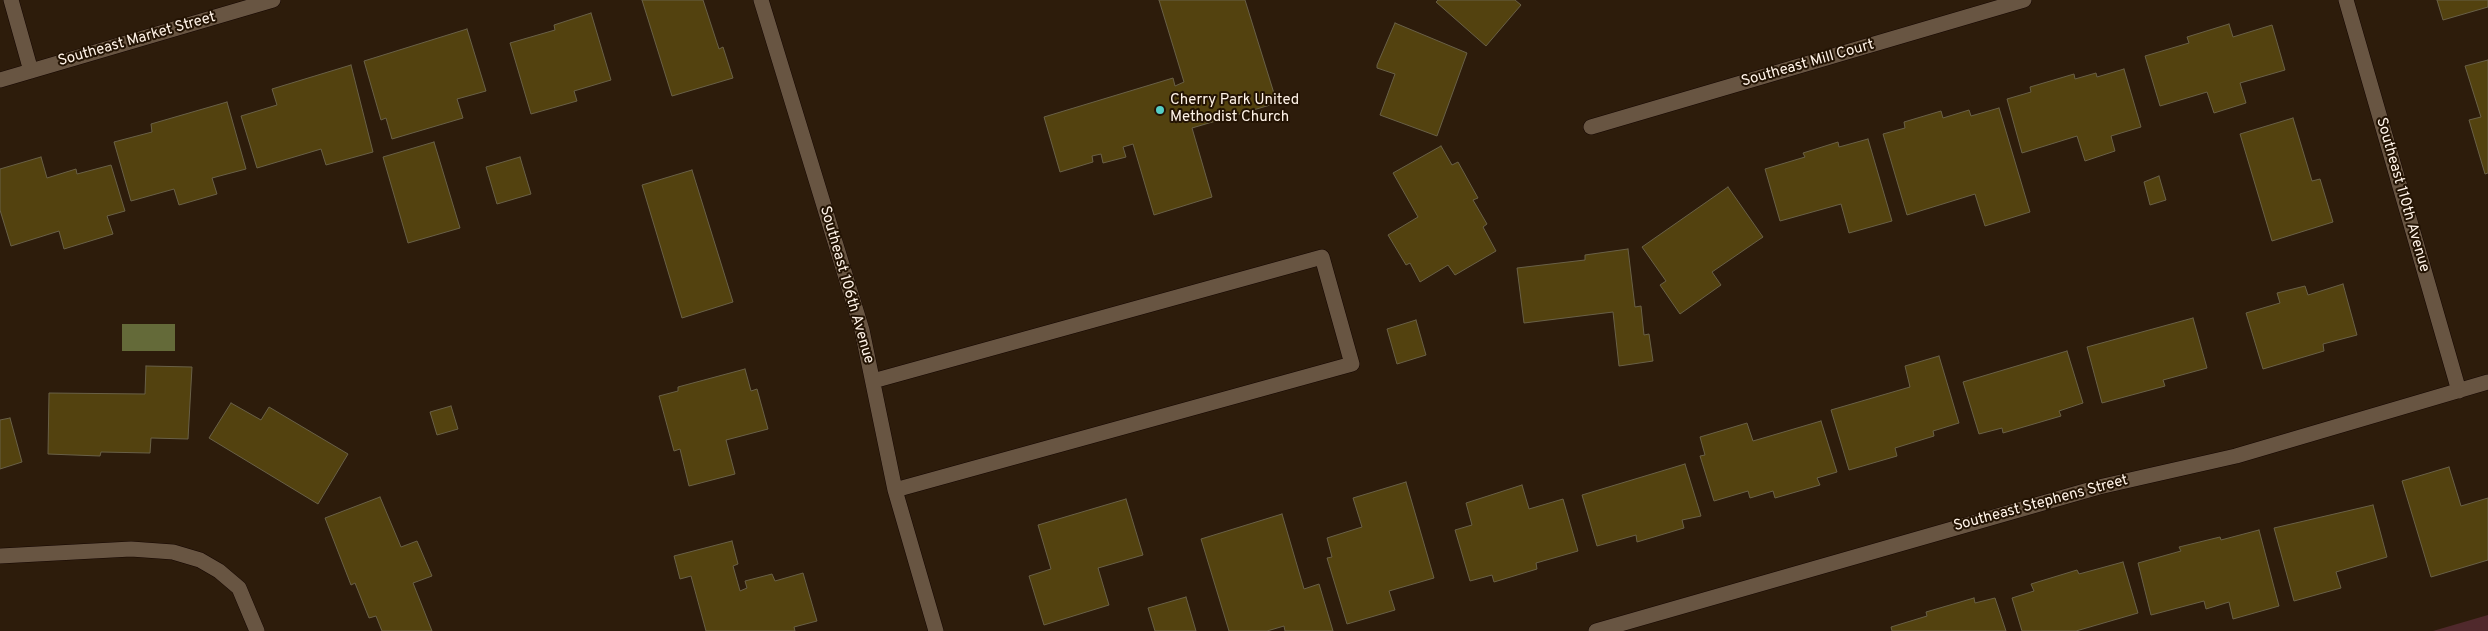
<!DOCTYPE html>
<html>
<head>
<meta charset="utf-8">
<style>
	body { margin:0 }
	canvas { display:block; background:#2d1c0b }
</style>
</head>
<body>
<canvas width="2488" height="631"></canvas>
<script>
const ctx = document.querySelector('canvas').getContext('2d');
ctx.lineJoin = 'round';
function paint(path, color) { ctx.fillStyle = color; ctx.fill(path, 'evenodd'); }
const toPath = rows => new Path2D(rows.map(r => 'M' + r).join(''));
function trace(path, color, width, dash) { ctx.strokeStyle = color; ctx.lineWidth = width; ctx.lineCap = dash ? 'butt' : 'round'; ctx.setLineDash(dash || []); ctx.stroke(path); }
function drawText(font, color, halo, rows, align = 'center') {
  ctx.font = font + ' Overpass,sans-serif'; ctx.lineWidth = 4; ctx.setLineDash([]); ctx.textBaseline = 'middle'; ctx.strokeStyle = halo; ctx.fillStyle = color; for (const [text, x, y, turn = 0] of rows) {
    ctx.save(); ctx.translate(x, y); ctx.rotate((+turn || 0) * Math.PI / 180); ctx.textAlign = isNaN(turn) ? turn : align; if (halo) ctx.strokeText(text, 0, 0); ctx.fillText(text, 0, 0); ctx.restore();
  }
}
const green = toPath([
	[2488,615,2488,631,2433,631]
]);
const water = toPath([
	[122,324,175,324,175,351,122,351]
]);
const building = toPath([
	[642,0,703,0,719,49,723,47,733,78,672,96,642,0],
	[1159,0,1245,0,1277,103,1192,128,1212,197,1154,215,1133,144,1123,147,1126,157,1103,163,1101,154,1092,156,1093,162,1060,172,1044,117,1173,78,1175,86,1184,82,1159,0],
	[1438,0,1515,0,1521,5,1486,46,1436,2,1438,0],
	[2437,0,2488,0,2488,7,2443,20,2437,0],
	[591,13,611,80,574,91,577,101,531,114,510,43,555,30,554,25,591,13],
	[1395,23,1467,53,1437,136,1380,115,1395,74,1377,68,1377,65,1395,23],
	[2229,24,2233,37,2272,25,2285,70,2240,83,2246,103,2214,113,2207,92,2160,106,2145,56,2189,43,2187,37,2229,24],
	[467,29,486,91,457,99,463,118,392,139,386,118,381,120,364,61,467,29],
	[2488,60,2488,173,2485,174,2469,120,2481,117,2465,66,2488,60],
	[351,65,373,152,326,165,321,149,257,168,241,116,277,105,272,89,351,65],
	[2124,69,2141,127,2111,136,2115,151,2085,161,2077,136,2022,153,2007,99,2031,92,2030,87,2074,74,2075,79,2096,73,2097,77,2124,69],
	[227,102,246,169,212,178,217,194,179,205,174,189,131,201,114,142,152,132,151,124,227,102],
	[1999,108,2030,212,1985,226,1975,194,1907,215,1883,134,1905,128,1904,122,1941,111,1943,118,1969,110,1971,116,1999,108],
	[2293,118,2312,181,2320,179,2333,222,2272,241,2240,134,2293,118],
	[1868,139,1892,221,1849,233,1841,204,1780,221,1765,169,1805,157,1803,153,1838,142,1839,147,1868,139],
	[434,142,460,228,408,243,383,157,434,142],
	[1441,146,1452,165,1458,162,1478,198,1473,200,1487,224,1483,227,1496,251,1455,275,1448,265,1420,282,1410,263,1406,265,1388,235,1418,217,1393,173,1441,146],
	[41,157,47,178,76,169,77,174,111,165,125,211,107,216,113,234,64,249,59,231,11,246,0,210,0,169,41,157],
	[520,157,531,194,497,204,486,167,520,157],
	[692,170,733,302,682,318,642,185,692,170],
	[2159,176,2166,200,2150,205,2144,182,2159,176],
	[1728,187,1763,237,1712,272,1721,285,1680,314,1660,285,1666,281,1642,247,1728,187],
	[1628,249,1635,307,1641,306,1644,335,1649,334,1653,361,1619,366,1613,312,1524,323,1517,268,1585,260,1585,255,1628,249],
	[2343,284,2357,335,2323,344,2324,351,2263,369,2246,313,2280,303,2277,293,2305,286,2308,295,2343,284],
	[2193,318,2207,368,2163,380,2165,386,2102,403,2087,347,2193,318],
	[1416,320,1426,355,1397,364,1387,329,1416,320],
	[2067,351,2083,403,2059,411,2061,416,2003,433,2002,428,1979,434,1963,382,2067,351],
	[1939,356,1959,423,1933,431,1934,436,1895,448,1897,456,1849,470,1831,410,1910,387,1905,366,1939,356],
	[146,366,192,367,188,439,151,438,150,453,101,452,100,456,48,454,49,393,145,394,146,366],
	[745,369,751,391,757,389,768,429,726,440,735,474,689,486,680,449,674,451,659,396,678,391,678,387,745,369],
	[231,403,261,420,269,407,348,454,318,504,209,438,231,403],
	[451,406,458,429,437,435,430,412,451,406],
	[10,418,22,462,0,469,0,420,10,418],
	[1821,421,1837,472,1817,478,1820,485,1775,498,1773,491,1750,498,1748,491,1714,501,1700,456,1705,455,1700,437,1747,423,1753,441,1821,421],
	[1685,464,1701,516,1682,520,1684,528,1637,542,1636,535,1597,546,1582,495,1685,464],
	[2449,467,2461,506,2488,498,2488,560,2431,577,2402,481,2449,467],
	[1406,482,1434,578,1389,591,1395,610,1347,624,1327,558,1332,557,1327,538,1362,527,1353,498,1406,482],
	[1522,485,1529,509,1563,499,1578,551,1536,563,1537,569,1494,582,1492,575,1470,581,1455,530,1472,525,1466,503,1522,485],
	[380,497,401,547,417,541,432,576,413,583,432,631,382,631,376,616,369,618,355,583,351,585,325,518,380,497],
	[1126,499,1143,555,1098,568,1109,605,1044,625,1029,576,1051,569,1038,525,1126,499],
	[2373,505,2387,557,2336,572,2341,588,2294,601,2274,528,2373,505],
	[1282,514,1304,589,1319,584,1333,631,1285,631,1284,626,1267,631,1229,631,1201,539,1282,514],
	[2259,530,2279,606,2233,619,2229,602,2206,609,2204,601,2151,615,2138,563,2181,551,2179,547,2220,537,2221,540,2259,530],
	[732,541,738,564,733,566,740,591,747,588,745,581,772,574,775,581,803,573,817,621,794,627,795,631,706,631,691,576,680,579,674,556,732,541],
	[2123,562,2138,613,2076,631,2022,631,2012,598,2034,591,2031,584,2077,570,2079,574,2123,562],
	[1186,597,1196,631,1155,631,1148,608,1186,597],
	[1974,598,1975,603,1995,598,2006,631,1892,631,1891,627,1927,616,1926,612,1974,598]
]);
const minor = toPath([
	[11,0,31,71],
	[761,0,862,330,895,490,936,631],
	[2346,0,2459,391],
	[0,80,273,0],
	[1591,127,2024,0],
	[873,381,1322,257,1352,364,895,490],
	[0,556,131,549,173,552,200,560,219,571,239,588,257,631],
	[1596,631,2099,487,2236,456,2488,382]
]);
const markers = [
	[1160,110,5,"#55cec6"]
];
const streetNames = [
	["Southeast Market Street",137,40,-16],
	["Southeast Mill Court",1808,64,-16],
	["Southeast 110th Avenue",2402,195,74],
	["Southeast 106th Avenue",846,285,74],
	["Southeast Stephens Street",2041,504,-15]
];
const poiNames = [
	["Cherry Park United",1170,101],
	["Methodist Church",1170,118]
];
paint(green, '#50292c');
paint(water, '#646a39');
paint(building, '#53420f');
trace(building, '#696047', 1);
trace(minor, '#150600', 16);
trace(minor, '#685542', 15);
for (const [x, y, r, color] of markers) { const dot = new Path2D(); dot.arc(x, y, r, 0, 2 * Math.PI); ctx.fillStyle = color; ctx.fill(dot); trace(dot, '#231303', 2); }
drawText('15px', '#fff3e8', '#231303', streetNames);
drawText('15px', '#fff3e8', '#231303', poiNames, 'left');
</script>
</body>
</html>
